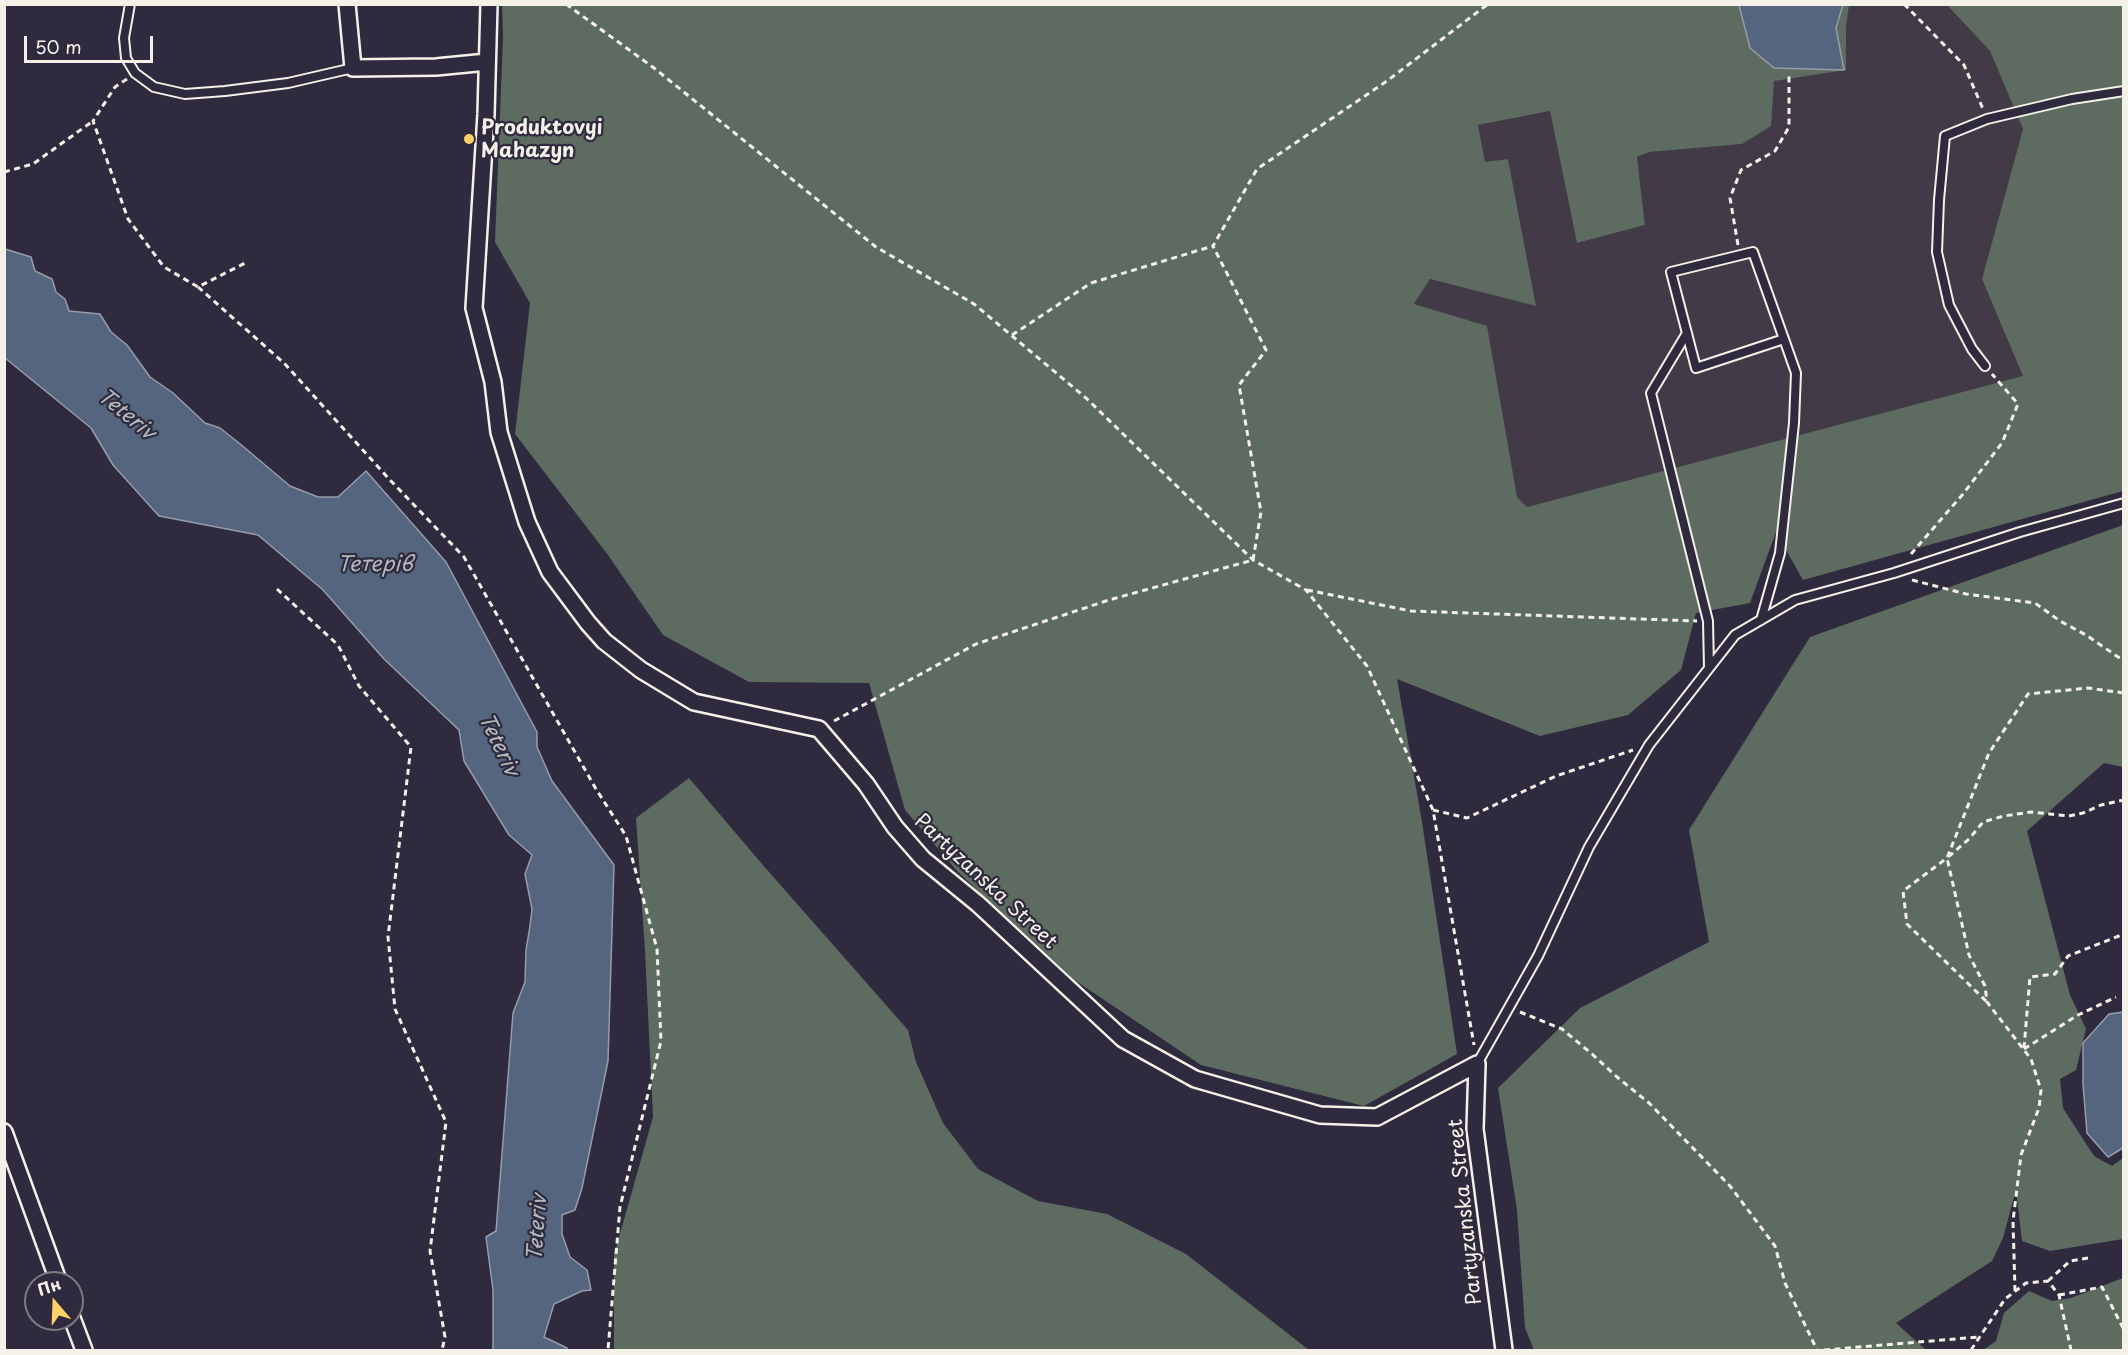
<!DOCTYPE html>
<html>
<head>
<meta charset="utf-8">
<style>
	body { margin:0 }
	#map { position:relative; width:2128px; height:1355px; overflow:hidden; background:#2f2a3d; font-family:"Playpen Sans",sans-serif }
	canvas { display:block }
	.frame { position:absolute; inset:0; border:6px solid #f4f1e8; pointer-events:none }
	.north { position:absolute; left:24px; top:1271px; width:60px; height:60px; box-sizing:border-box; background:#2f2a3d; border:2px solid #7e7a81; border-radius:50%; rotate:341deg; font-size:16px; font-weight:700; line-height:24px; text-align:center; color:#f4f1e8 }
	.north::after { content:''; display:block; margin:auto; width:21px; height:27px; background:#ffd166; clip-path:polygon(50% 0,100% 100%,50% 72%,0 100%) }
	.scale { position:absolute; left:24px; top:36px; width:129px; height:27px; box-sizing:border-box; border:3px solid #f4f1e8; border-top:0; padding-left:8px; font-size:18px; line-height:21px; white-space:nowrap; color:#f4f1e8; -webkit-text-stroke:4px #2f2a3d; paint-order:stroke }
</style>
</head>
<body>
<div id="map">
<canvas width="2128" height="1355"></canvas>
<div class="frame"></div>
<div class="north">Пн</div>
<div class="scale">50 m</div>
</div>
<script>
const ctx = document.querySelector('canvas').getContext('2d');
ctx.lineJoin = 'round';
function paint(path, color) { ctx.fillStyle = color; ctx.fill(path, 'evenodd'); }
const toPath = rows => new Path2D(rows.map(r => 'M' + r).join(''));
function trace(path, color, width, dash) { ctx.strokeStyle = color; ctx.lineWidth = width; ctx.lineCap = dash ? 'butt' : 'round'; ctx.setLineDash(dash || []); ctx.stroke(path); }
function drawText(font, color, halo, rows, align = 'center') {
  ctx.font = font + ' "Playpen Sans",sans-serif'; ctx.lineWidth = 4.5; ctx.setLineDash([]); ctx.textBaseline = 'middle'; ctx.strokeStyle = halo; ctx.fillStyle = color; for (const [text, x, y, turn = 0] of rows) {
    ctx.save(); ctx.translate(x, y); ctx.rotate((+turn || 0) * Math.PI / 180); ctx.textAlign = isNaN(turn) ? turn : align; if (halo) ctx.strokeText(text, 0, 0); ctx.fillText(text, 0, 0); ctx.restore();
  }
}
const built = toPath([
	[1849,5,1947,5,1990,51,2023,129,1982,279,2024,376,1527,507,1517,497,1414,304,1430,279,1536,305,1508,159,1484,163,1478,125,1550,111,1577,243,1645,225,1637,158,1650,152,1742,144,1774,81,1846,28]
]);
const green = toPath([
	[1739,4,1750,48,1843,70,1836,28,1843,5,1849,5,1846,28,1846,70,1774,81,1771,126,1742,144,1650,152,1637,157,1645,225,1577,243,1550,111,1478,125,1485,162,1508,159,1536,306,1430,279,1414,304,1487,326,1517,497,1527,507,2023,376,1982,279,2023,129,1990,51,1947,5,2123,5,2123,491,1803,580,1776,532,1750,603,1696,613,1681,670,1628,715,1540,736,1397,679,1422,822,1457,1054,1364,1106,1201,1065,1076,981,958,872,905,810,869,683,749,682,663,635,608,555,515,434,530,303,495,242,503,37,502,5],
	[2123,525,2123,767,2104,763,2027,831,2070,995,2086,1029,2076,1070,2060,1079,2063,1108,2094,1156,2112,1166,2123,1158,2123,1239,2050,1251,2022,1241,2016,1190,2003,1238,1992,1261,1896,1323,1926,1350,1534,1350,1525,1328,1517,1210,1498,1088,1580,1008,1709,942,1689,830,1810,637],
	[689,778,762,864,908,1030,916,1062,943,1123,978,1169,1038,1201,1107,1214,1186,1254,1309,1350,614,1350,614,1255,653,1117,645,951,636,818],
	[2123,1278,2123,1350,1983,1350,1996,1341,2004,1313,2029,1291,2052,1301,2071,1298]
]);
const water = toPath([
	[1739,5,1843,5,1836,28,1844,70,1774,68,1750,48,1739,5],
	[5,249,31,257,35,271,52,279,56,292,65,299,69,311,100,314,111,332,127,345,150,377,173,393,205,423,220,428,239,443,290,486,318,497,338,497,366,471,446,562,537,732,537,747,552,781,614,865,608,1061,582,1188,575,1210,562,1215,562,1234,570,1257,587,1270,591,1290,582,1291,554,1304,544,1337,567,1348,567,1350,493,1350,493,1290,486,1237,496,1231,513,1013,525,982,526,950,530,926,532,909,525,874,532,855,509,835,464,761,459,730,384,659,323,590,258,535,159,516,113,465,91,428,5,358,5,249],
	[2123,1012,2123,1148,2108,1157,2087,1133,2083,1084,2083,1043,2109,1014,2123,1012]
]);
const path = toPath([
	[566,4,654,68,876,247,974,304,1086,398,1253,560,1306,590,1367,666,1433,810,1474,1045],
	[1904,4,1964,65,1983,109],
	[127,79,115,87,93,121,128,219,164,267,198,287,247,262],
	[4,172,33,164,93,121],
	[1738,245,1730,198,1741,170,1775,151,1789,127,1789,73],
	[198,287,284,363,390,480,464,557,596,789,626,836,657,949,661,1041,620,1207,608,1350],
	[1012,335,1091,283,1213,246],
	[1911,554,1963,494,2002,443,2018,404,1992,374],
	[1253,560,1261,512,1239,385,1266,350,1213,246,1257,169,1387,81,1488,4],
	[1912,580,1966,594,2035,603,2060,621,2086,635,2124,661],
	[277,589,338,645,359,686,411,747,388,937,395,1009,446,1122,430,1251,445,1337,442,1350],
	[1307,590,1411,611,1697,621],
	[834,721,976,644,1109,600,1253,560],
	[1433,810,1467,818,1556,776,1633,750],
	[1986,1001,1907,924,1903,891,1947,858,1989,753,2028,694,2088,688,2124,693],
	[1520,1012,1562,1029,1592,1054,1617,1077,1649,1103,1730,1186,1775,1246,1785,1283,1817,1350],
	[2024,1048,2030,977,2055,974,2068,956,2124,934],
	[2024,1049,2078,1015,2116,997],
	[2048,1281,2070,1261,2088,1258],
	[2015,1291,2013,1221,2021,1155,2039,1108,2041,1090,2031,1059,1987,1002,1985,986,1969,955,1947,858,1969,839,1983,822,2004,816,2031,812,2069,816,2083,813,2101,805,2124,800],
	[2059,1295,2102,1287,2124,1330],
	[1824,1350,1979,1337],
	[1971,1350,2005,1299,2026,1283,2048,1281,2059,1295,2071,1350]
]);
const service = toPath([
	[130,4,124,38,126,58,135,73,154,87,185,94,225,91,288,83,353,68],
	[1687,333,1651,393,1708,621,1709,668],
	[1985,366,1972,349,1949,305,1937,252,1939,200,1945,136,1987,119,2072,99,2124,91],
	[1761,620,1780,553,1794,423,1796,373,1784,339,1753,252,1671,272,1696,368,1784,339],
	[1477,1064,1538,956,1589,847,1649,745,1735,635,1795,600,1894,573,2020,532,2124,503]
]);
const minor = toPath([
	[347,4,353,68,436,67,487,62],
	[489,4,486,114,474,308,493,382,499,432,527,522,550,572,588,623,604,641,641,670,694,702,819,729,866,784,895,827,923,859,978,904,1123,1039,1195,1079,1320,1115,1377,1117,1477,1064,1475,1129,1504,1350],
	[4,1132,59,1283],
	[72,1318,84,1350]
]);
const markers = [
	[469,139,6,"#ffd166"]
];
const poiNames = [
	["Produktovyi",481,128],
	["Mahazyn",481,151]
];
const streetNames = [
	["Partyzanska Street",985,882,43],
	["Partyzanska Street",1466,1212,-96]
];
const waterNames = [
	["Teteriv",126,415,39],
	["Тетерів",375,565],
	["Teteriv",498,745,64],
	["Teteriv",538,1228,-86]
];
paint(built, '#433a48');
paint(green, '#5e6b61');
paint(water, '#55657f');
trace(water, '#959da9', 1.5);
trace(service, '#f4f1e8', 12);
trace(minor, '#f4f1e8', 20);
trace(path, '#f4f1e8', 3, [6, 4.5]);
trace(service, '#2f2a3d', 8);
trace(minor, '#2f2a3d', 15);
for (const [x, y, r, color] of markers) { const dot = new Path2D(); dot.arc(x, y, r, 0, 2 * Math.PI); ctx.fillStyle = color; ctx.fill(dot); trace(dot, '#2f2a3d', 2); }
drawText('bold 20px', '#f4f1e8', '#2f2a3d', poiNames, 'left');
drawText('20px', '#f4f1e8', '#2f2a3d', streetNames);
drawText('italic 21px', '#b4b9be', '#2f2a3d', waterNames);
</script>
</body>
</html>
